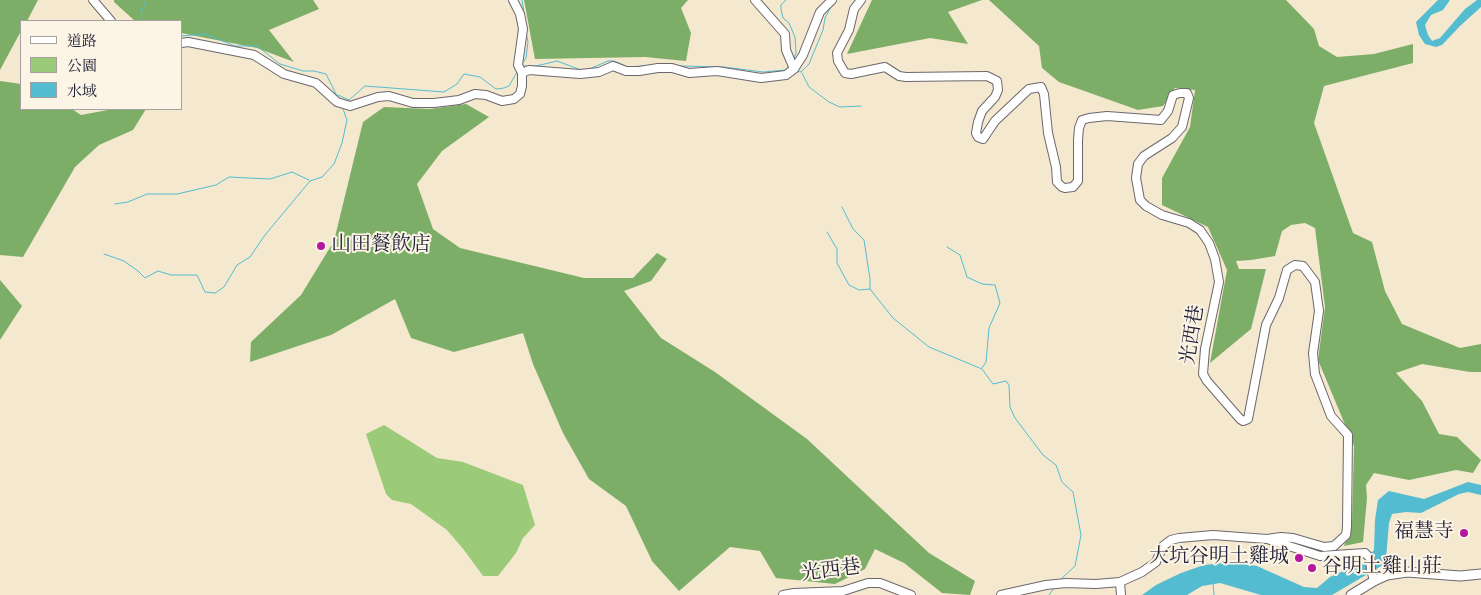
<!DOCTYPE html>
<html>
<head>
<meta charset="utf-8">
<style>
	body { margin:0 }
	#map { position:relative; width:1481px; height:595px; overflow:hidden; background:#f4e8ce; font-family:"IM FELL English","Noto Serif TC",serif }
	canvas { display:block }
	.legend { position:absolute; left:20px; top:20px; width:162px; height:90px; box-sizing:border-box; background:#fcf5e5; border:1px solid #a5a1a1; margin:0; padding:6px 9px; list-style:none; font-size:15px; color:#22223b }
	.legend li { display:flex; align-items:center; gap:10px; height:25px }
	.legend b { width:25px; border:1px solid #a5a1a1 }
</style>
</head>
<body>
<div id="map">
<canvas width="1481" height="595"></canvas>
<ul class="legend">
<li><b style="height:6px;background:#fff"></b>道路</li>
<li><b style="height:14px;background:#9bca78"></b>公園</li>
<li><b style="height:14px;background:#53bcd1"></b>水域</li>
</ul>
</div>
<script>
const ctx = document.querySelector('canvas').getContext('2d');
ctx.lineJoin = 'round';
function paint(path, color) { ctx.fillStyle = color; ctx.fill(path, 'evenodd'); }
const toPath = rows => new Path2D(rows.map(r => 'M' + r).join(''));
function trace(path, color, width, dash) { ctx.strokeStyle = color; ctx.lineWidth = width; ctx.lineCap = dash ? 'butt' : 'round'; ctx.setLineDash(dash || []); ctx.stroke(path); }
function drawText(font, color, halo, rows, align = 'center') {
  ctx.font = font + ' "IM FELL English","Noto Serif TC",serif'; ctx.lineWidth = 4; ctx.setLineDash([]); ctx.textBaseline = 'middle'; ctx.strokeStyle = halo; ctx.fillStyle = color; for (const [text, x, y, turn = 0] of rows) {
    ctx.save(); ctx.translate(x, y); ctx.rotate((+turn || 0) * Math.PI / 180); ctx.textAlign = isNaN(turn) ? turn : align; if (halo) ctx.strokeText(text, 0, 0); ctx.fillText(text, 0, 0); ctx.restore();
  }
}
const green = toPath([
	[384,425,437,458,463,462,523,485,535,525,523,538,516,553,498,576,483,576,464,550,447,530,411,504,392,500,386,494,366,434]
]);
const forest = toPath([
	[0,0,38,0,27,21,21,21,21,31,0,70],
	[114,0,313,0,319,9,269,30,294,62,257,48,181,33,181,21,135,21,114,2],
	[524,0,688,0,681,8,691,33,686,61,645,57,535,59],
	[872,0,982,0,948,12,968,44,930,38,847,54],
	[989,0,1286,0,1314,29,1319,46,1337,57,1374,54,1413,44,1413,63,1324,86,1314,123,1353,233,1372,242,1385,291,1402,324,1460,348,1481,344,1481,372,1470,372,1422,364,1396,373,1422,401,1439,434,1457,437,1481,460,1473,473,1456,470,1409,480,1374,473,1366,485,1367,498,1363,542,1344,546,1352,523,1354,446,1318,360,1325,307,1315,228,1305,223,1291,225,1282,231,1275,256,1251,260,1236,261,1239,269,1266,269,1251,329,1210,363,1227,270,1208,227,1162,205,1162,178,1190,127,1195,90,1175,88,1163,106,1138,110,1059,82,1042,68,1039,46],
	[0,81,21,84,21,109,72,109,81,115,113,109,146,109,133,130,99,145,75,167,23,257,0,255],
	[466,104,489,117,442,151,417,184,433,229,460,248,584,278,633,278,657,253,667,259,651,281,624,291,661,338,715,372,807,439,929,553,975,581,970,595,942,593,904,563,875,549,865,569,835,584,776,578,760,551,730,547,679,591,652,561,626,506,589,479,563,433,533,364,523,333,454,352,411,338,395,299,331,335,250,362,251,342,301,295,334,241,363,122,384,107,430,109],
	[0,280,22,306,0,340]
]);
const water = toPath([
	[1438,0,1450,0,1443,10,1431,15,1425,25,1428,35,1432,41,1440,38,1465,9,1477,0,1481,0,1481,7,1460,26,1442,45,1436,47,1425,44,1419,35,1416,22],
	[1468,482,1481,485,1481,495,1468,492,1459,494,1421,513,1406,512,1392,514,1389,523,1386,558,1383,565,1332,595,1261,595,1220,583,1202,586,1187,595,1142,595,1156,585,1181,573,1204,565,1231,562,1257,566,1304,587,1317,588,1330,577,1365,561,1374,550,1375,520,1378,500,1389,491,1424,499]
]);
const stream = toPath([
	[522,0,524,13],
	[786,0,781,5,781,9,783,18,789,23,795,37,796,53,793,60],
	[142,21,141,13,146,0],
	[181,36,205,34,235,46,257,46,280,64,303,71,314,71,326,74,338,98],
	[522,64,526,58,528,42,526,32],
	[522,66,536,66,557,61,581,70],
	[679,66,724,67,763,72,785,70,790,65],
	[587,70,608,61,614,61,628,67,655,65],
	[795,71,801,72,809,64,823,30,825,18,832,5],
	[802,73,809,87,829,102,840,107,861,106],
	[338,95,349,100,365,86,444,92,457,84,464,74,480,77,496,89,504,88,509,86,517,72],
	[115,204,128,202,147,194,177,194,216,185,229,177,270,179,292,172,309,180],
	[842,207,853,229,864,240,870,279,870,289,893,318,929,347,982,369,993,384,1006,381,1009,385,1010,407,1015,418,1043,455,1056,465,1062,482,1073,492,1081,535,1075,566,1060,580],
	[827,232,837,249,837,263,849,285,859,290,870,289],
	[947,247,960,255,967,277,982,284,995,285,1000,303,989,328,986,362,982,368],
	[104,254,124,261,138,271,145,278,158,271,171,275,197,275,205,292,215,293,224,287,237,265,250,257,265,235,310,181,322,177,334,164,342,143,347,120,342,106],
	[1213,583,1214,595],
	[1049,595,1054,588]
]);
const minor = toPath([
	[93,0,111,21],
	[513,0,520,14,523,29,518,65,522,73],
	[755,0,785,34,786,50,794,69],
	[861,0,854,9,849,30,837,53,838,61,845,73,851,74,885,67,899,76,906,77,987,76,997,81,998,90,995,97,982,111,978,122,976,133,978,137,983,139,995,121,1029,89,1041,87,1044,94,1048,133,1056,167,1057,182,1062,187,1065,188,1073,187,1078,181,1078,140,1079,128,1082,120,1089,118,1107,116,1161,120,1168,111,1173,95,1180,93,1187,93,1189,98,1182,127,1172,138,1144,156,1138,164,1136,178,1140,200,1146,206,1162,215,1189,223,1200,230,1209,243,1215,259,1219,282,1205,349,1203,374,1207,381,1240,419,1243,421,1248,419,1266,325,1279,298,1287,270,1295,265,1303,266,1315,282,1319,311,1313,353,1315,374,1331,416,1348,435,1347,527,1346,535,1334,546,1324,547,1293,538,1281,537,1267,539],
	[181,43,188,42,254,55,284,74,316,83,337,102,350,106,378,97,389,96,413,103,434,103,459,100,475,94,486,95,502,101,514,99,520,94,522,86,522,73,529,70,580,74,599,72,613,66,626,71,639,71,658,68,672,68,689,73,717,71,761,78,786,75,794,69,803,55,820,12,832,0],
	[1120,582,1121,595],
	[783,595,794,593,843,591,868,583,880,583,911,595],
	[1001,595,1046,585,1066,583,1096,584,1120,582,1142,572,1156,562,1163,546,1171,540,1179,538,1213,535,1267,539,1320,556,1365,553,1370,558,1371,569,1374,581]
]);
const major = toPath([
	[1351,595,1374,581,1387,575,1407,572,1460,576,1481,574]
]);
const markers = [
	[321,246,5,"#b5179e"],
	[1464,533,5,"#b5179e"],
	[1299,558,5,"#b5179e"],
	[1312,568,5,"#b5179e"]
];
const poiNames = [
	["山田餐飲店",331,246],
	["福慧寺",1454,533,"right"],
	["大坑谷明土雞城",1289,558,"right"],
	["谷明土雞山莊",1322,568]
];
const streetNames = [
	["光西巷",1194,335,-81],
	["光西巷",831,572,-7]
];
paint(green, '#9bca78');
paint(forest, '#7cae68');
paint(water, '#53bcd1');
trace(stream, '#53bcd1', 1);
trace(minor, '#6c676e', 10);
trace(major, '#6c676e', 11);
trace(minor, '#fff', 8);
trace(major, '#fff', 9);
for (const [x, y, r, color] of markers) { const dot = new Path2D(); dot.arc(x, y, r, 0, 2 * Math.PI); ctx.fillStyle = color; ctx.fill(dot); trace(dot, '#fcf5e5', 2); }
drawText('20px', '#22223b', '#fcf5e5', poiNames, 'left');
drawText('20px', '#22223b', '#fcf5e5', streetNames);
</script>
</body>
</html>
